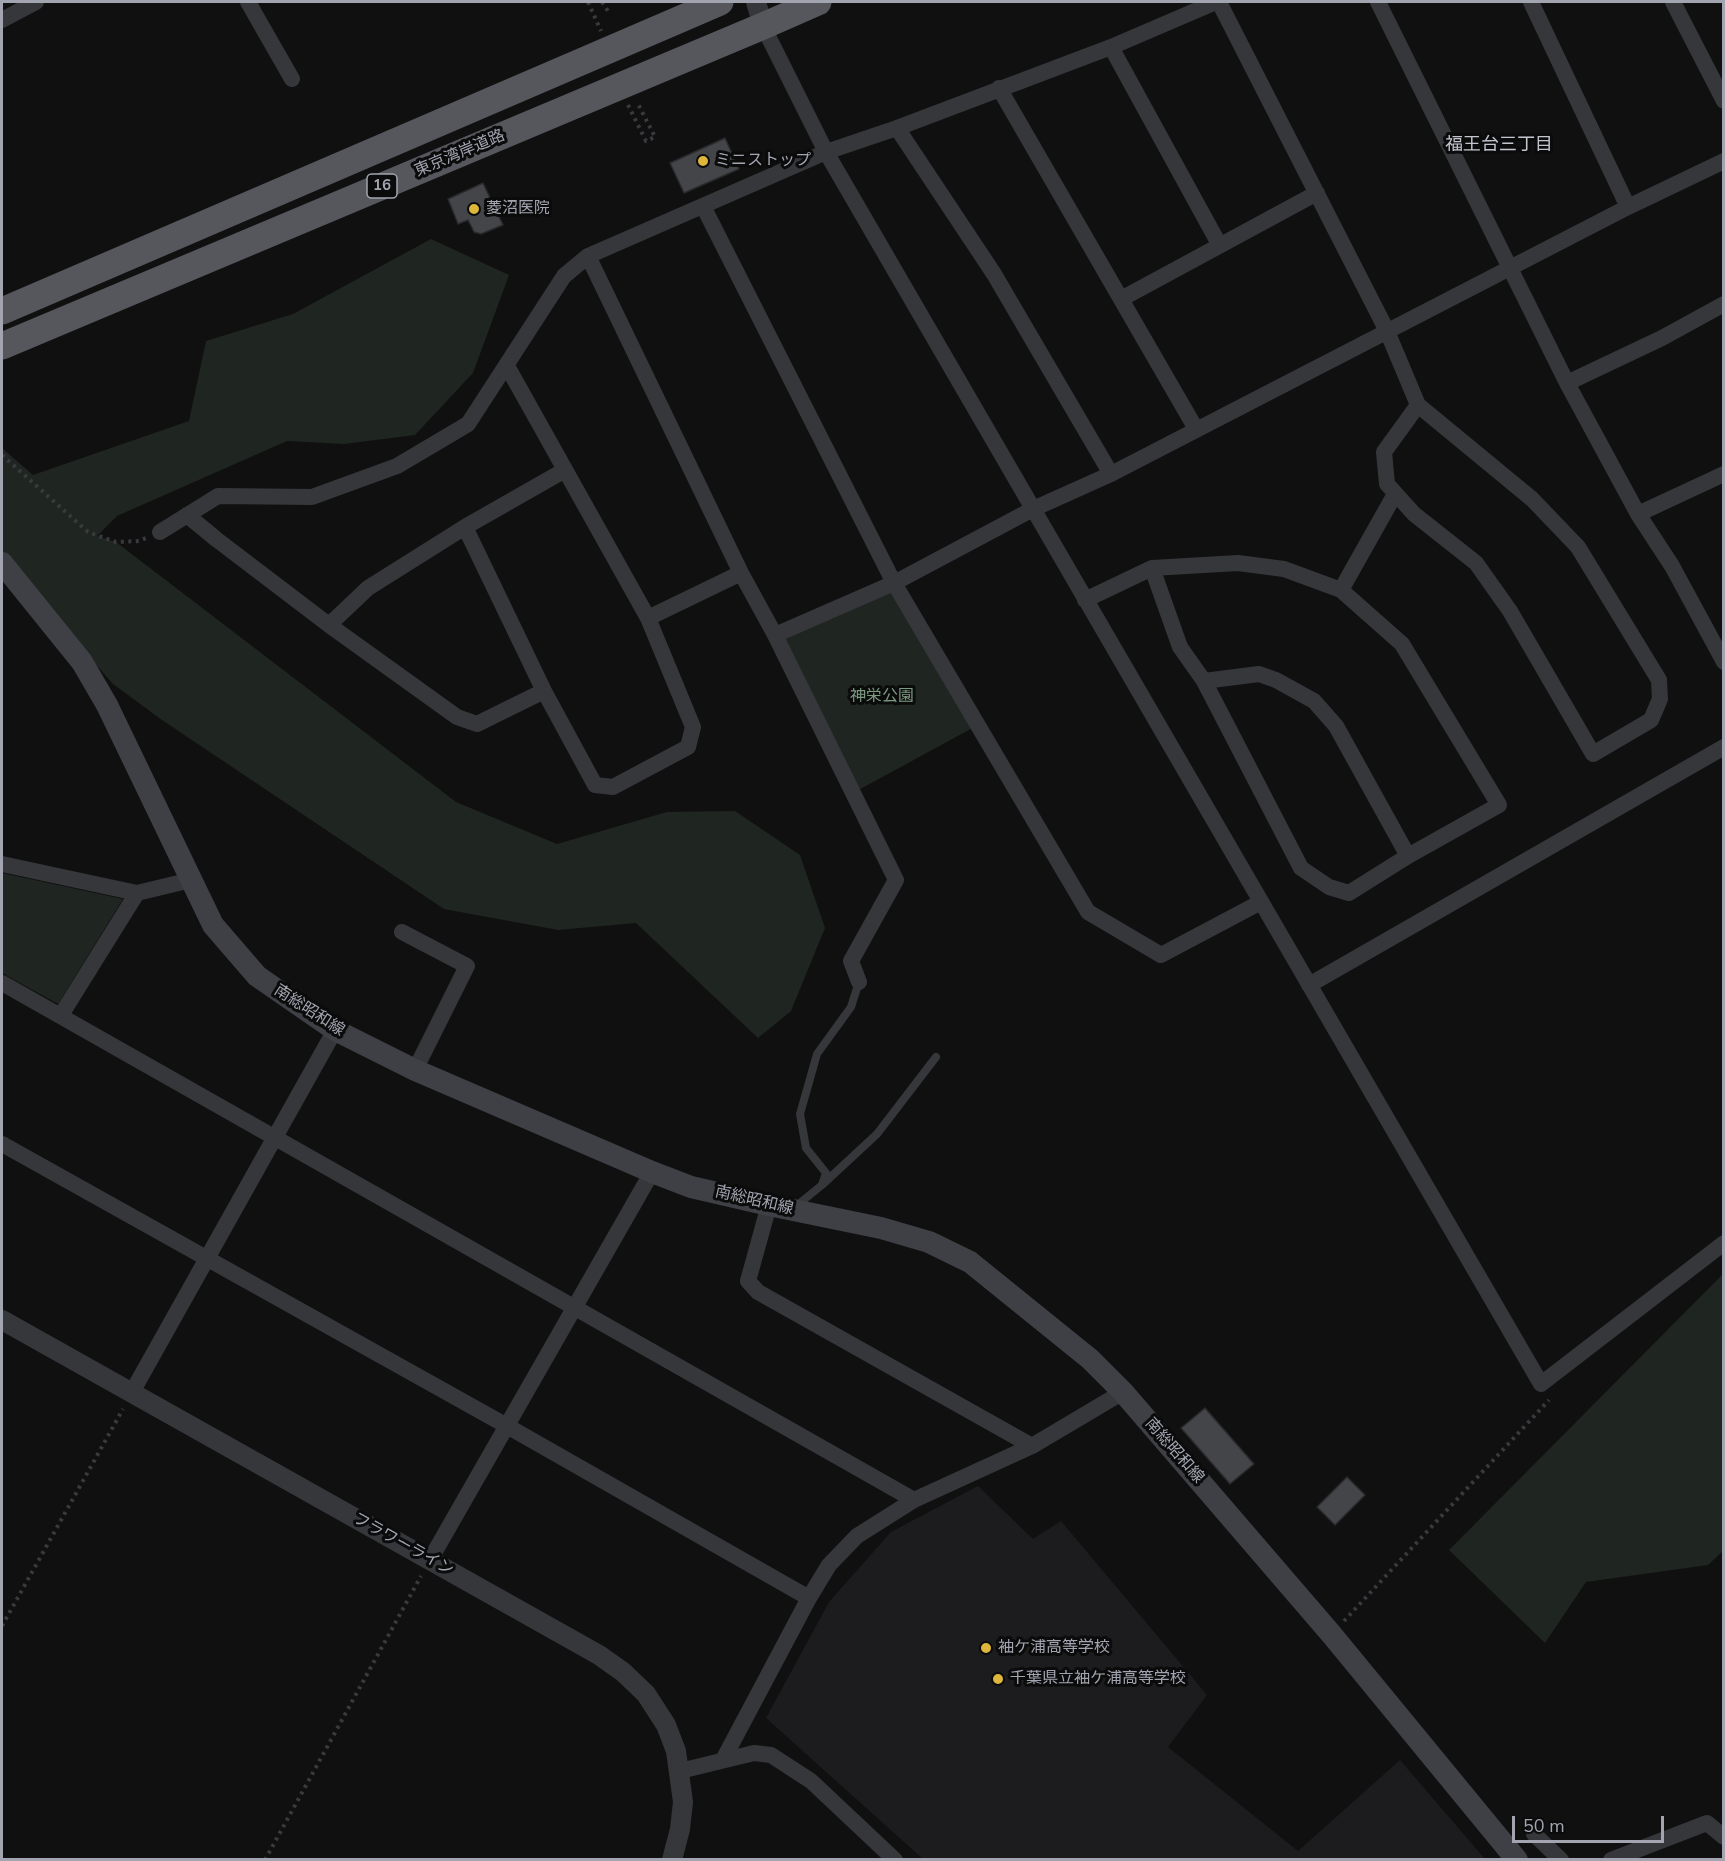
<!DOCTYPE html>
<html>
<head>
<meta charset="utf-8">
<style>
	body { margin:0 }
	#map { position:relative; width:1725px; height:1861px; overflow:hidden; background:#101011; font-family:"Nunito Sans",sans-serif }
	canvas { display:block }
	.frame { position:absolute; inset:0; border:3px solid #a2a5b0; pointer-events:none }
	.scale { position:absolute; left:1512px; top:1816px; width:152px; height:27px; box-sizing:border-box; border:3px solid #a2a5b0; border-top:0; padding-left:8px; font-size:18px; line-height:21px; white-space:nowrap; color:#a2a5b0; -webkit-text-stroke:4px #0b0b0c; paint-order:stroke }
</style>
</head>
<body>
<div id="map">
<canvas width="1725" height="1861"></canvas>
<div class="frame"></div>
<div class="scale">50 m</div>
</div>
<script>
const ctx = document.querySelector('canvas').getContext('2d');
ctx.lineJoin = 'round';
function paint(path, color) { ctx.fillStyle = color; ctx.fill(path, 'evenodd'); }
const toPath = rows => new Path2D(rows.map(r => 'M' + r).join(''));
function trace(path, color, width, dash) { ctx.strokeStyle = color; ctx.lineWidth = width; ctx.lineCap = dash ? 'butt' : 'round'; ctx.setLineDash(dash || []); ctx.stroke(path); }
function drawText(font, color, halo, rows, align = 'center') {
  ctx.font = font + ' "Nunito Sans","Noto Sans JP",sans-serif'; ctx.lineWidth = 6; ctx.setLineDash([]); ctx.textBaseline = 'middle'; ctx.strokeStyle = halo; ctx.fillStyle = color; for (const [text, x, y, turn = 0] of rows) {
    ctx.save(); ctx.translate(x, y); ctx.rotate((+turn || 0) * Math.PI / 180); ctx.textAlign = isNaN(turn) ? turn : align; if (halo) ctx.strokeText(text, 0, 0); ctx.fillText(text, 0, 0); ctx.restore();
  }
}
const built = toPath([
	[978,1486,1033,1539,1061,1521,1207,1695,1168,1747,1298,1851,1400,1760,1485,1859,923,1859,766,1718,829,1602,891,1532]
]);
const green = toPath([
	[431,239,509,275,473,373,415,435,344,444,287,441,117,516,97,536,116,542,456,802,557,844,667,812,735,811,800,855,825,928,791,1011,758,1038,636,923,558,930,444,909,162,720,113,684,2,558,2,448,33,475,189,421,206,341,293,314],
	[894,583,978,725,853,793,775,635],
	[2,873,123,899,58,1004,2,973],
	[1723,1274,1723,1551,1708,1565,1586,1582,1545,1643,1449,1550]
]);
const building = toPath([
	[725,138,739,169,684,193,670,163,725,138],
	[483,183,503,225,481,234,474,232,468,220,458,224,448,199,483,183],
	[1205,1408,1254,1464,1230,1484,1181,1428,1205,1408],
	[1347,1477,1365,1495,1335,1525,1317,1507,1347,1477]
]);
const path = toPath([
	[588,2,601,31],
	[602,2,610,14],
	[628,105,646,141,655,137,637,102],
	[2,455,88,532,116,542,139,541,146,538],
	[1344,1621,1549,1400],
	[2,1626,123,1409],
	[265,1860,421,1576]
]);
const service = toPath([
	[822,1185,877,1134,936,1057],
	[795,1207,822,1185,826,1173,806,1148,800,1114,817,1054,851,1007,859,982]
]);
const minor = toPath([
	[248,2,292,79],
	[1219,2,1387,331,1418,405,1532,499,1578,547,1659,680,1660,699,1651,720,1593,754,1510,611,1476,563,1414,514,1387,484,1384,452,1418,405],
	[1378,2,1567,383,1638,514,1724,474],
	[1531,2,1628,207],
	[1673,2,1724,101],
	[2,20,36,2],
	[763,26,826,152,1541,1384,1724,1243],
	[1111,47,1219,244],
	[999,88,1196,429],
	[897,128,994,274,1111,474],
	[703,206,894,583,1088,912,1161,955,1261,902],
	[588,256,741,573,775,635,896,880,851,961,859,982],
	[1121,299,1317,193],
	[1567,383,1662,338,1724,304],
	[1638,514,1672,566,1724,662],
	[187,515,216,539,329,625,457,717,477,724,544,691],
	[465,527,544,691,595,785,613,787,688,747,693,727,648,618,507,366],
	[160,532,218,496,312,497,397,466,468,424,564,276,588,256,826,152,897,128,1111,47,1216,2],
	[1152,568,1180,647,1204,681,1259,674,1276,680,1314,701,1336,726,1408,856],
	[1341,590,1395,494],
	[1085,600,1152,568,1238,563,1284,569,1341,590,1402,644,1499,805,1408,856,1349,893,1329,887,1301,868,1204,681],
	[648,618,741,573],
	[329,625,368,588,465,527,565,470],
	[775,635,894,583,1033,509,1111,474,1628,207,1724,161],
	[2,864,137,893,191,880],
	[402,932,467,966,415,1070],
	[2,983,914,1500],
	[1309,985,1724,747],
	[61,1015,137,893],
	[2,1144,507,1426,809,1598],
	[769,1205,748,1281,758,1292,1032,1446],
	[131,1394,335,1030],
	[430,1560,652,1172],
	[723,1760,809,1598,829,1565,857,1536,914,1500,1032,1446,1123,1392],
	[680,1771,754,1753,771,1755,811,1781,895,1860],
	[1534,1834,1561,1860],
	[1611,1860,1707,1823,1724,1837]
]);
const tertiary = toPath([
	[756,2,763,26],
	[2,1320,599,1655,623,1672,646,1694,666,1725,676,1751,683,1802,680,1829,672,1860]
]);
const secondary = toPath([
	[2,563,82,662,107,705,213,925,257,976,335,1030,415,1070,652,1172,691,1187,769,1205,881,1228,929,1242,970,1262,1090,1359,1123,1392,1332,1635,1517,1860]
]);
const trunk = toPath([
	[2,311,720,2],
	[2,346,763,26,818,2]
]);
const markers = [
	[703,161,6,"#ddb63b"],
	[474,209,6,"#ddb63b"],
	[986,1648,6,"#ddb63b"],
	[998,1679,6,"#ddb63b"]
];
const shields = [
	[382,186,30]
];
const shieldNames = [
	["16",382,186]
];
const streetNames = [
	["東京湾岸道路",460,154,-23],
	["南総昭和線",309,1011,33],
	["南総昭和線",754,1201,13],
	["南総昭和線",1174,1451,49],
	["フラワーライン",403,1545,29]
];
const poiNames = [
	["ミニストップ",715,161],
	["菱沼医院",486,209],
	["袖ケ浦高等学校",998,1648],
	["千葉県立袖ケ浦高等学校",1010,1679]
];
const parkNames = [
	["神栄公園",882,697]
];
const neighbourhoodNames = [
	["福王台三丁目",1499,146]
];
paint(built, '#1c1c1e');
paint(green, '#1f2520');
paint(building, '#444549');
trace(building, '#2a2a2d', 1.5);
trace(path, '#393a3e', 4, [3, 4.5]);
trace(service, '#36373a', 8);
trace(minor, '#36373a', 16);
trace(tertiary, '#36373a', 20);
trace(secondary, '#3f4045', 22);
trace(trunk, '#56565d', 27);
for (const [x, y, r, color] of markers) { const dot = new Path2D(); dot.arc(x, y, r, 0, 2 * Math.PI); ctx.fillStyle = color; ctx.fill(dot); trace(dot, '#0b0b0c', 2); }
for (const [x, y, w] of shields) { const box = new Path2D(); box.roundRect(x - w / 2, y - 12, w, 24, 4.5); ctx.fillStyle = '#0b0b0c'; ctx.fill(box); trace(box, '#a2a5b0', 1.5); }
drawText('bold 15px', '#a2a5b0', null, shieldNames);
drawText('16px', '#a2a5b0', '#0b0b0c', streetNames);
drawText('16px', '#a2a5b0', '#0b0b0c', poiNames, 'left');
drawText('16px', '#7b9a80', '#0b0b0c', parkNames);
drawText('18px', '#c3c5cd', '#0b0b0c', neighbourhoodNames);
</script>
</body>
</html>
